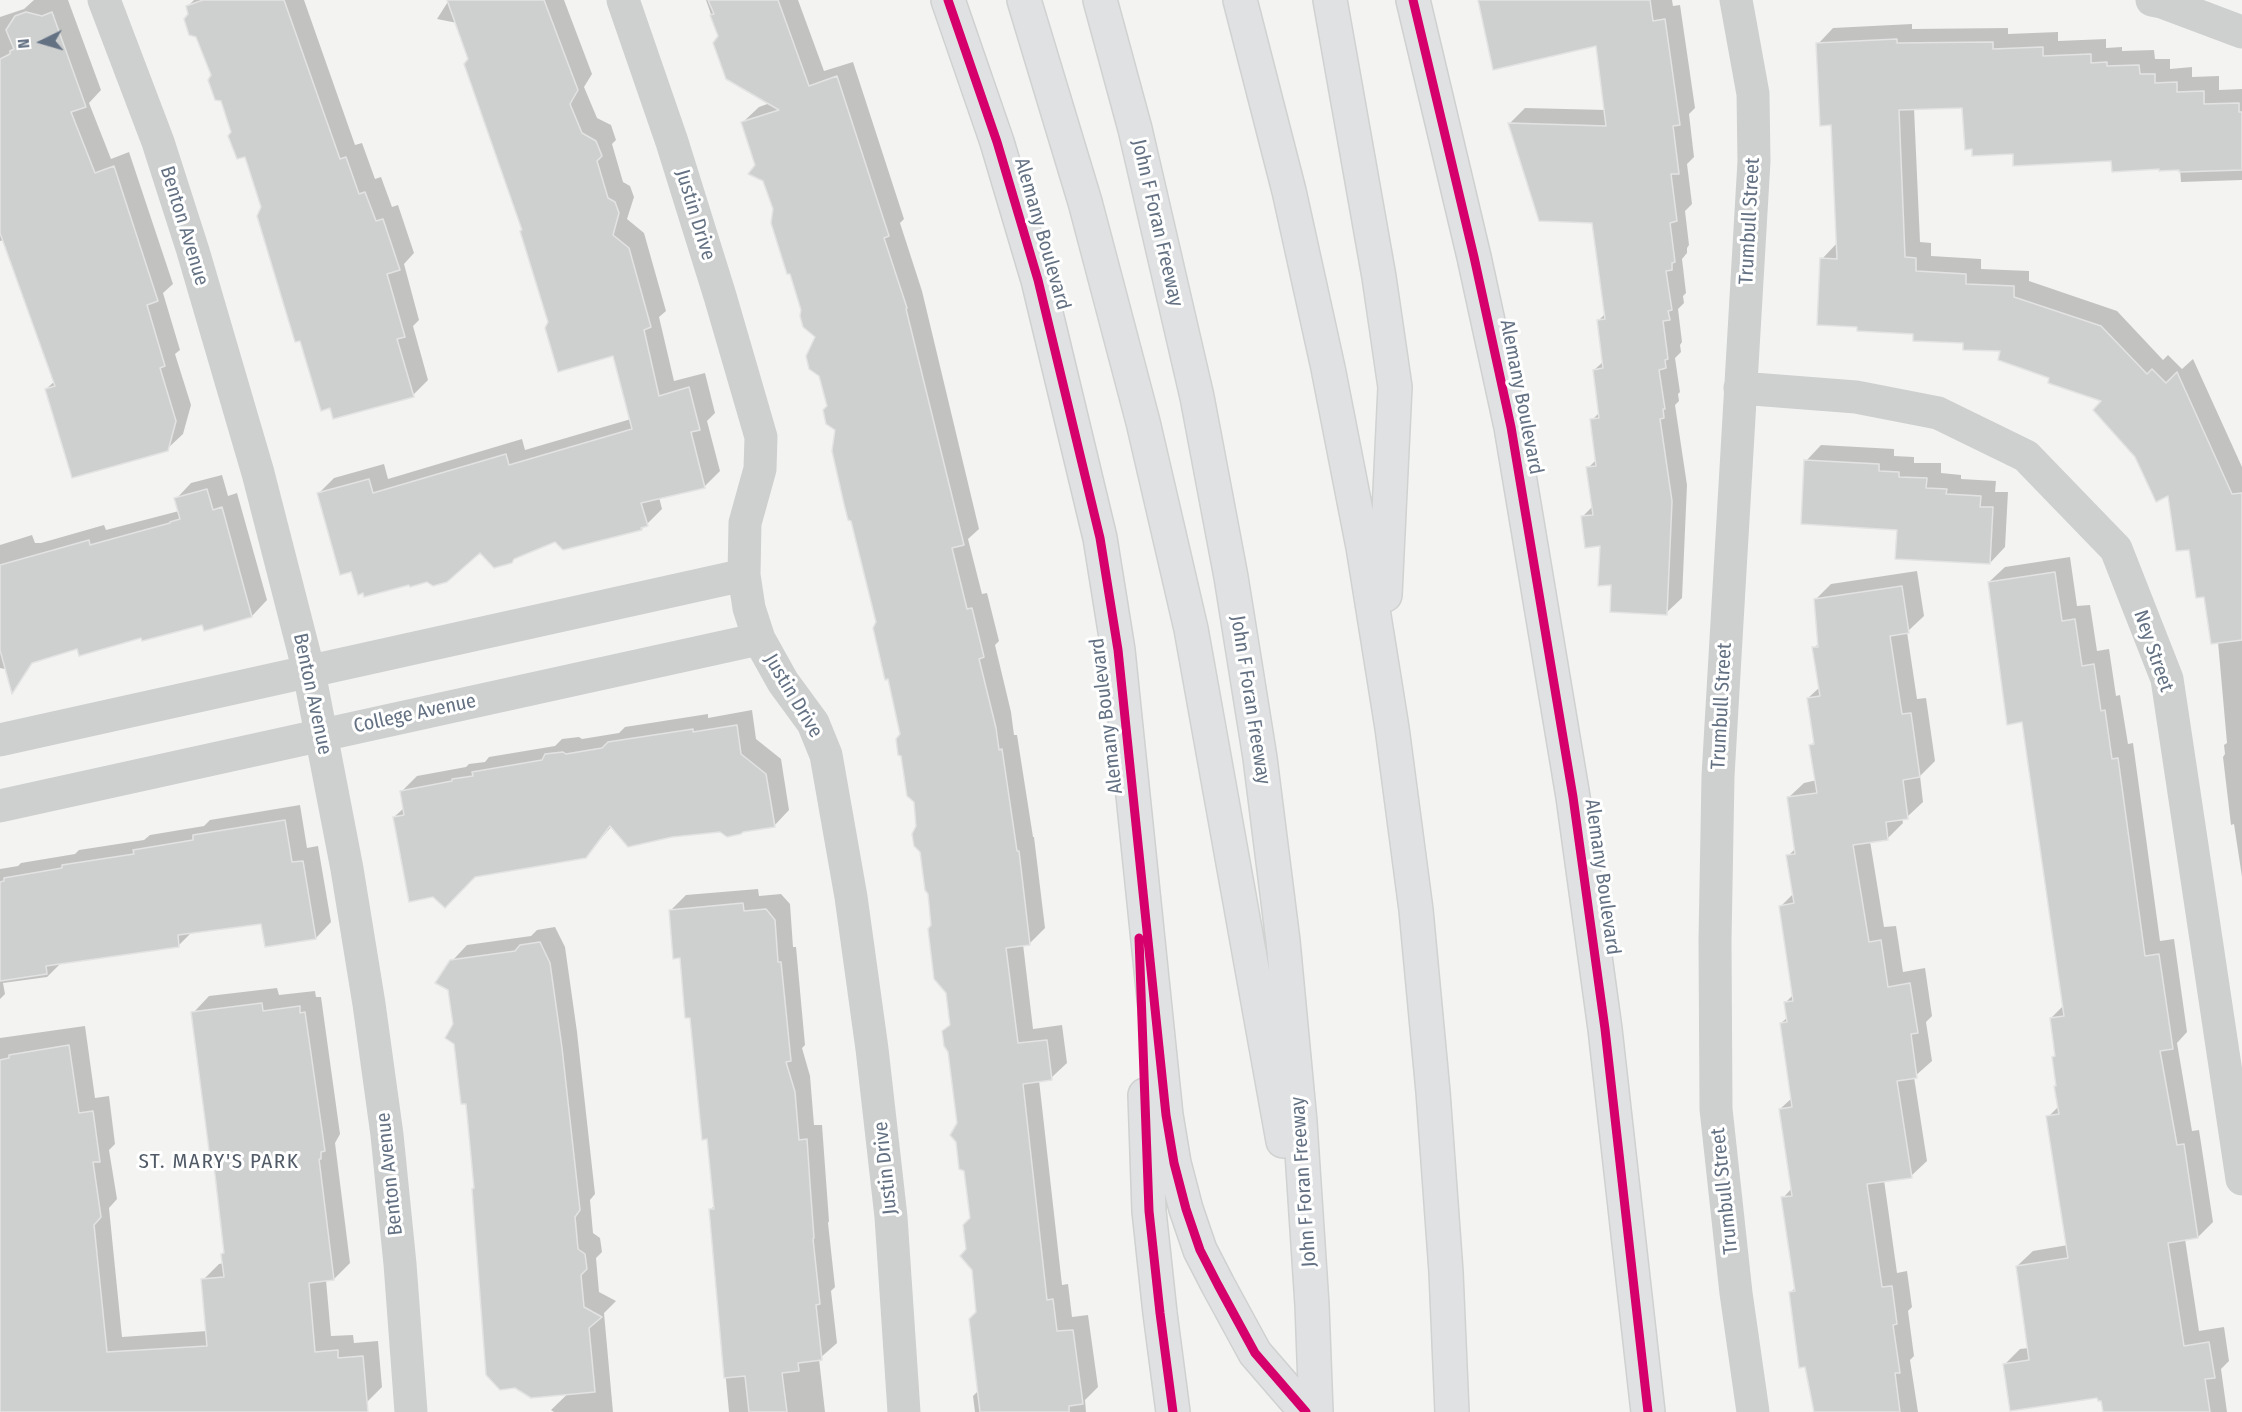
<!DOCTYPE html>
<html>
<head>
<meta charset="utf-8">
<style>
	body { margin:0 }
	#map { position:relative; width:2242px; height:1412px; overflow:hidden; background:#f3f4f2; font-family:"Fira Sans Condensed",sans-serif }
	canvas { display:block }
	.north { position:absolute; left:12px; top:12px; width:60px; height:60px; -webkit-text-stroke:4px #fff; paint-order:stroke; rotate:265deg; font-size:16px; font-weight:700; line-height:24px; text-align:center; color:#637183 }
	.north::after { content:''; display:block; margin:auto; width:21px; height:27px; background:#637183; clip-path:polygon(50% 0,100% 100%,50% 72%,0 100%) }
</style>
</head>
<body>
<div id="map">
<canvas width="2242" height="1412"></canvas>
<div class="north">N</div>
</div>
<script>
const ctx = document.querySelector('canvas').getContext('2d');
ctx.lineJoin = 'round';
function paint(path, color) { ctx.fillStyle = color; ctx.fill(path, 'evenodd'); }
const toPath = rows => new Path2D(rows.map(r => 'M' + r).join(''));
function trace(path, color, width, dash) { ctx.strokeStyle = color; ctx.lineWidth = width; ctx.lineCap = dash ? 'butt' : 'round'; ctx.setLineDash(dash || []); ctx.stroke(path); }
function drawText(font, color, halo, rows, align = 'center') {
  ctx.font = font + ' "Fira Sans Condensed",sans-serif'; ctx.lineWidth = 6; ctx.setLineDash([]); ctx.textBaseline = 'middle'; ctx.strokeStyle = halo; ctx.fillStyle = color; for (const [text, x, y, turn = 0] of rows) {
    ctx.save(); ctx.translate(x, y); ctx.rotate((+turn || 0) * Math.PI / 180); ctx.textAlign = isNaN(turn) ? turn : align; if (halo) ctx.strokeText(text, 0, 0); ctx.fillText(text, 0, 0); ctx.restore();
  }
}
const shadow = toPath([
	[34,0,68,0,101,90,89,103,111,159,129,152,173,284,163,293,180,350,175,354,191,405,183,434,167,449,46,389,55,381,4,240,0,241,0,17,24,9],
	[194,0,304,0,355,145,362,143,375,179,381,177,392,207,398,205,414,253,404,264,419,320,413,326,428,380,413,395,263,207,246,155,232,132,187,7],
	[449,0,564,0,592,74,584,87,597,118,611,125,616,140,612,144,623,182,630,186,634,197,627,219,644,233,666,311,659,317,674,381,705,373,715,413,707,421,720,471,704,487,659,497,662,509,642,529,563,549,555,540,517,556,512,562,480,551,427,581,352,570,319,493,334,478,384,464,388,479,522,439,525,450,631,419,614,354,550,322,523,229,457,23,437,19],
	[706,0,798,0,824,71,853,62,904,219,900,223,922,291,979,529,968,539,982,594,987,593,999,641,995,645,1011,712,1014,735,1017,735,1033,837,1034,837,1045,928,1030,943,1023,944,1033,1029,1062,1025,1067,1063,1051,1078,1039,1080,1062,1285,1068,1284,1072,1317,1088,1315,1098,1387,1085,1400,1086,1412,975,1412,973,1396,979,1390,978,1313,973,1269,968,1250,972,1218,949,1052,943,1031,951,1024,947,993,933,926,930,893,918,827,915,802,837,429,828,406,817,336,803,310,774,209,743,122,759,107,770,103,719,37],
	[1479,0,1672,0,1673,6,1680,5,1695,108,1689,114,1694,157,1687,164,1692,204,1685,211,1689,245,1687,248,1687,253,1682,259,1686,293,1683,296,1684,303,1678,309,1682,342,1680,345,1681,352,1675,358,1680,392,1678,394,1679,401,1675,405,1687,485,1682,598,1666,613,1612,584,1602,544,1582,517,1593,506,1588,468,1597,459,1592,420,1600,412,1594,370,1604,361,1598,321,1606,313,1594,221,1510,123,1525,108,1606,110,1597,44],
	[1912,24,1912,29,2008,28,2008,34,2058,32,2058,41,2106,39,2106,48,2122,47,2122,51,2154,50,2155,59,2170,59,2170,69,2192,67,2192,77,2219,76,2219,90,2242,89,2242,180,2181,182,2180,169,2113,159,2014,152,1964,106,1914,108,1920,242,1931,243,1931,256,1981,259,1981,269,2029,271,2029,281,2117,311,2163,360,2168,355,2182,369,2193,359,2242,467,2242,877,2234,824,2231,825,2223,757,2225,754,2224,745,2227,743,2218,642,2190,548,2169,494,2137,456,2104,400,2051,377,2002,350,1915,332,1822,259,1838,242,1832,123,1818,44,1833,28],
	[1821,445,1894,449,1894,456,1914,457,1914,463,1941,463,1941,473,1961,475,1961,479,1996,481,1995,492,2008,492,2005,547,1990,563,1898,529,1806,461],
	[222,475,228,496,237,493,267,600,252,616,203,623,79,647,34,660,15,671,0,668,0,545,32,535,35,543,41,543,104,525,106,530,179,511,176,499,191,483],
	[2070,557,2077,606,2090,605,2097,651,2109,649,2116,696,2120,695,2128,744,2133,743,2160,941,2174,939,2187,1032,2177,1043,2192,1131,2199,1130,2213,1222,2198,1237,2185,1239,2199,1331,2224,1327,2229,1361,2221,1369,2227,1412,2105,1412,2103,1399,2099,1396,2004,1365,2020,1349,2029,1348,2017,1266,2033,1251,2068,1245,2048,1117,2059,1106,2053,1057,2056,1054,2051,1018,2064,1005,2024,721,1989,582,2005,567],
	[1917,571,1924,616,1907,632,1917,699,1926,698,1935,761,1920,776,1923,802,1907,817,1902,818,1903,823,1887,839,1870,841,1884,927,1896,926,1903,972,1925,968,1932,1016,1926,1022,1932,1061,1914,1077,1927,1161,1911,1176,1884,1180,1897,1273,1907,1271,1912,1307,1908,1311,1914,1356,1910,1360,1918,1412,1814,1412,1791,1292,1796,1287,1783,1198,1792,1188,1780,1109,1792,1098,1781,1023,1788,1017,1786,1002,1794,994,1781,906,1794,893,1788,856,1796,848,1788,798,1804,783,1817,780,1811,745,1815,741,1808,698,1820,687,1814,648,1819,643,1815,600,1831,584],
	[752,710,756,739,781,759,789,810,774,826,671,836,612,826,585,857,394,817,404,808,401,792,417,776,466,767,469,764,485,762,489,757,555,746,562,739,579,737,582,739,619,733,625,727,708,714,708,718],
	[300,805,307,848,318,846,331,922,316,938,262,922,192,932,179,945,62,962,47,977,3,983,5,994,0,999,0,869,18,866,21,863,75,854,79,850,144,840,150,835,204,826,210,820],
	[758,889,759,896,781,894,790,904,793,947,796,947,805,1045,802,1048,810,1076,814,1125,822,1125,829,1221,828,1223,835,1287,831,1291,837,1343,819,1359,825,1412,729,1412,710,1210,715,1205,708,1137,691,1016,681,957,670,911,686,895],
	[555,927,565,947,577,1032,595,1194,590,1200,593,1233,600,1238,602,1252,596,1258,599,1292,616,1301,604,1313,613,1412,554,1412,551,1410,583,1379,476,1187,467,1102,454,1024,452,961,467,945,531,936,537,930],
	[277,988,279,995,315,991,316,997,321,997,340,1134,335,1143,350,1263,334,1279,326,1280,331,1336,353,1335,354,1343,378,1341,382,1387,366,1403,291,1412,0,1412,0,1038,85,1026,95,1098,109,1096,115,1144,109,1150,117,1199,109,1208,122,1337,207,1331,203,1280,219,1264,224,1263,222,1254,225,1251,214,1156,193,1013,209,996]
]);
const building = toPath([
	[203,0,284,0,340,159,346,157,359,194,365,192,376,221,383,219,400,270,387,274,405,337,397,339,414,397,333,419,330,408,321,411,300,341,295,342,257,216,261,207,245,157,237,159,228,136,231,132,221,101,215,100,208,80,211,75,196,37,189,35,184,19,188,14,186,6,203,0],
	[447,0,544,0,578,90,570,104,582,133,596,141,602,156,597,161,608,198,615,202,619,213,613,235,629,248,651,327,644,330,659,396,689,387,700,430,691,432,705,488,641,503,648,526,641,528,642,530,563,550,555,542,514,559,512,563,494,568,480,553,447,582,433,586,427,582,410,587,409,585,364,597,363,593,358,595,351,572,340,575,317,493,369,479,373,493,506,454,509,465,632,429,613,356,558,372,545,328,548,322,520,231,522,230,464,64,468,59,447,0],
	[708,0,778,0,809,86,837,76,889,236,884,238,907,308,906,309,964,545,952,548,967,609,972,608,984,657,979,659,996,728,999,750,1002,749,1017,851,1019,851,1030,945,1006,948,1018,1043,1047,1040,1052,1080,1023,1084,1047,1300,1053,1299,1057,1331,1073,1330,1083,1404,1069,1406,1069,1412,980,1412,969,1319,976,1312,972,1270,960,1256,966,1249,963,1225,970,1218,964,1171,959,1169,956,1142,950,1135,957,1123,948,1052,944,1046,942,1031,950,1025,946,993,934,979,928,929,931,925,928,894,925,890,920,852,914,846,912,834,916,826,914,802,907,796,901,756,898,755,896,739,900,734,888,679,885,680,873,628,876,622,851,521,848,520,844,504,832,451,835,430,826,424,823,410,827,406,819,376,809,369,806,356,815,337,803,327,800,316,801,310,790,274,787,274,771,223,773,209,763,181,748,174,755,165,741,122,779,110,726,79,713,43,718,36,710,15,714,14,708,0],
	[1478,0,1650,0,1653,21,1665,19,1680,125,1673,126,1679,174,1671,174,1677,221,1670,223,1675,262,1672,263,1672,270,1666,271,1672,310,1668,311,1670,320,1663,321,1668,359,1665,360,1666,368,1659,370,1665,409,1663,409,1664,418,1660,419,1672,501,1667,615,1610,612,1611,585,1598,586,1600,546,1585,548,1581,516,1593,515,1586,467,1596,466,1590,419,1599,418,1593,370,1603,368,1597,320,1605,319,1592,223,1539,221,1508,123,1606,126,1596,46,1493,70,1478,0],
	[26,12,42,16,52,12,86,107,71,112,95,173,114,166,158,301,147,305,165,366,160,368,176,421,168,451,72,478,45,389,55,386,0,233,0,59,10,54,10,51,14,49,6,30,15,16,26,12],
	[1897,39,1897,43,1993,42,1993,49,2043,47,2043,56,2091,54,2091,63,2107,62,2107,66,2139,65,2140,74,2155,74,2155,83,2177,82,2177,92,2204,91,2204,104,2239,103,2239,112,2242,112,2242,170,2179,172,2179,170,2159,171,2159,169,2112,172,2111,161,2013,166,2013,154,1972,156,1972,149,1965,150,1962,108,1899,110,1905,257,1916,258,1916,271,1966,274,1966,284,2014,286,2014,297,2101,326,2147,374,2152,369,2166,383,2177,372,2232,494,2242,493,2242,640,2211,644,2204,597,2196,598,2189,550,2176,551,2168,496,2156,502,2135,457,2093,410,2101,401,2048,383,2049,378,1998,360,2000,351,1963,350,1963,343,1913,341,1913,334,1857,331,1857,327,1817,325,1820,258,1837,259,1831,125,1820,126,1816,43,1897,39],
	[1804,460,1879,464,1879,471,1899,472,1899,477,1927,478,1926,488,1947,489,1946,494,1981,496,1980,507,1993,507,1990,564,1895,559,1897,530,1801,524,1804,460],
	[207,489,213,510,222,507,252,617,204,631,202,625,142,641,141,638,79,656,77,649,32,663,12,694,0,650,0,565,89,540,90,545,170,523,170,522,180,519,174,498,207,489],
	[2055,572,2062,621,2075,619,2082,666,2094,664,2101,711,2105,710,2112,759,2118,758,2145,956,2159,954,2173,1049,2160,1051,2177,1145,2184,1144,2198,1238,2168,1243,2184,1346,2209,1342,2215,1378,2205,1379,2210,1412,2103,1412,2101,1401,2098,1401,2097,1398,2010,1411,2003,1364,2029,1360,2016,1266,2068,1258,2046,1116,2059,1114,2054,1086,2056,1086,2052,1057,2055,1056,2050,1018,2064,1016,2022,722,2007,725,1988,582,2055,572],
	[1902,586,1909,633,1890,636,1902,714,1911,713,1920,777,1903,780,1908,819,1886,822,1888,840,1853,845,1869,942,1881,940,1888,987,1910,983,1918,1033,1911,1034,1917,1078,1897,1081,1912,1178,1867,1184,1882,1287,1892,1286,1897,1324,1893,1325,1900,1373,1895,1373,1900,1412,1814,1412,1805,1367,1799,1368,1789,1292,1795,1291,1781,1197,1792,1196,1779,1109,1792,1107,1780,1023,1787,1022,1784,1002,1793,1001,1779,906,1794,903,1786,855,1795,854,1787,797,1817,793,1809,745,1814,744,1807,698,1820,696,1812,647,1818,647,1814,599,1902,586],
	[737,725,741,754,766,774,775,827,743,832,741,834,727,837,720,832,672,837,628,847,610,826,586,858,475,877,445,908,433,897,409,902,393,817,404,815,400,791,452,781,452,779,473,776,472,772,542,760,545,754,563,752,566,754,602,748,608,742,693,729,693,732,737,725],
	[285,820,292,862,303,861,316,939,265,947,261,924,178,935,179,947,46,966,47,974,0,981,0,882,4,881,4,878,62,868,62,865,134,854,133,850,193,840,193,835,285,820],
	[743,903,744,911,766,909,775,920,778,962,781,962,791,1061,786,1062,795,1092,799,1140,807,1139,810,1184,814,1238,813,1239,820,1304,816,1305,822,1360,798,1363,799,1371,782,1373,787,1412,749,1412,745,1376,724,1378,709,1209,714,1209,707,1139,702,1140,690,1018,685,1018,680,958,673,959,669,910,743,903],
	[540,942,550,963,562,1048,580,1210,575,1217,578,1249,585,1254,587,1269,581,1275,584,1307,602,1317,589,1328,595,1392,531,1398,515,1388,500,1390,486,1375,472,1189,474,1188,466,1104,461,1104,454,1044,445,1038,453,1024,448,990,435,983,450,960,515,951,520,945,540,942],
	[262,1003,263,1011,300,1006,300,1013,305,1012,325,1151,321,1152,321,1159,319,1159,334,1280,309,1283,315,1352,338,1350,338,1358,363,1356,368,1412,0,1412,0,1060,9,1058,9,1055,69,1045,79,1113,93,1111,100,1162,93,1162,101,1217,94,1225,107,1352,207,1346,201,1279,224,1277,221,1254,224,1253,213,1157,210,1158,191,1012,262,1003]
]);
const street = toPath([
	[104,0,158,142,193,251,258,473,309,672,347,869,369,1004,387,1135,400,1264,411,1412],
	[623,0,672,142,720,296,761,437,760,469,745,523,744,575,749,608,759,639,783,682,813,723,826,755,851,897,872,1049,891,1217,904,1412],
	[1736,0,1753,94,1754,161,1718,776,1715,940,1716,1109,1736,1293,1753,1412],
	[2152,0,2162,2,2242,32],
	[1740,388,1856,397,1938,413,2026,456,2116,549,2167,679,2242,1179],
	[0,740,744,575],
	[0,806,759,639]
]);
const primary = toPath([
	[948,0,997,142,1038,280,1100,538,1118,650,1166,1115,1174,1163,1186,1209,1200,1250,1218,1285,1255,1353,1306,1412],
	[1413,0,1474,257,1511,427,1573,797,1605,1029,1648,1412],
	[1145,1095,1149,1211,1160,1313,1173,1412]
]);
const highway = toPath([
	[1024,0,1085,202,1143,422,1191,629,1283,1141],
	[1100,0,1135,129,1197,397,1231,577,1260,758,1283,941,1300,1122,1312,1305,1316,1412],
	[1240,0,1289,191,1328,368,1363,547,1392,728,1416,910,1433,1092,1446,1272,1452,1412],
	[1330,0,1379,277,1395,387,1385,595]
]);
const cycleway = toPath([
	[948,0,997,142,1038,280,1100,538,1118,650,1166,1115,1174,1163,1186,1209,1200,1250,1218,1285,1255,1353,1306,1412],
	[1413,0,1474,257,1511,427,1573,797,1605,1029,1648,1412],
	[1139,938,1149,1211,1160,1313,1173,1412]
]);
const streetNames = [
	["Justin Drive",695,215,73],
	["Trumbull Street",1750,221,-87],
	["John F Foran Freeway",1157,223,77],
	["Benton Avenue",184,226,73],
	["Alemany Boulevard",1042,234,74],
	["Alemany Boulevard",1521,397,79],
	["Ney Street",2153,651,71],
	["Benton Avenue",312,694,78],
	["Justin Drive",793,696,59],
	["John F Foran Freeway",1250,700,81],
	["Trumbull Street",1722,706,-87],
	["College Avenue",415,714,-12],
	["Alemany Boulevard",1107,716,-97],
	["Alemany Boulevard",1602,877,82],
	["Justin Drive",886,1168,-96],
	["Benton Avenue",390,1174,-96],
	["John F Foran Freeway",1304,1182,-94],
	["Trumbull Street",1725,1191,-96]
];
const neighbourhoodNames = [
	["ST. MARY'S PARK",219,1162]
];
paint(shadow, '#0003');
paint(building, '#cecfcf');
trace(building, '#e2e3e2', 1.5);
trace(primary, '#cfd0d0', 36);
trace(highway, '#d0d1d1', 36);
trace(street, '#cecfcf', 33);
trace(primary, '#e0e1e2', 33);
trace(highway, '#e0e1e2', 33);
trace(cycleway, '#d6006c', 9);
drawText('20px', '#637183', '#fff', streetNames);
ctx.letterSpacing = '1.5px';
drawText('21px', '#515b68', '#fff', neighbourhoodNames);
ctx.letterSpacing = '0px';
</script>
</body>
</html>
